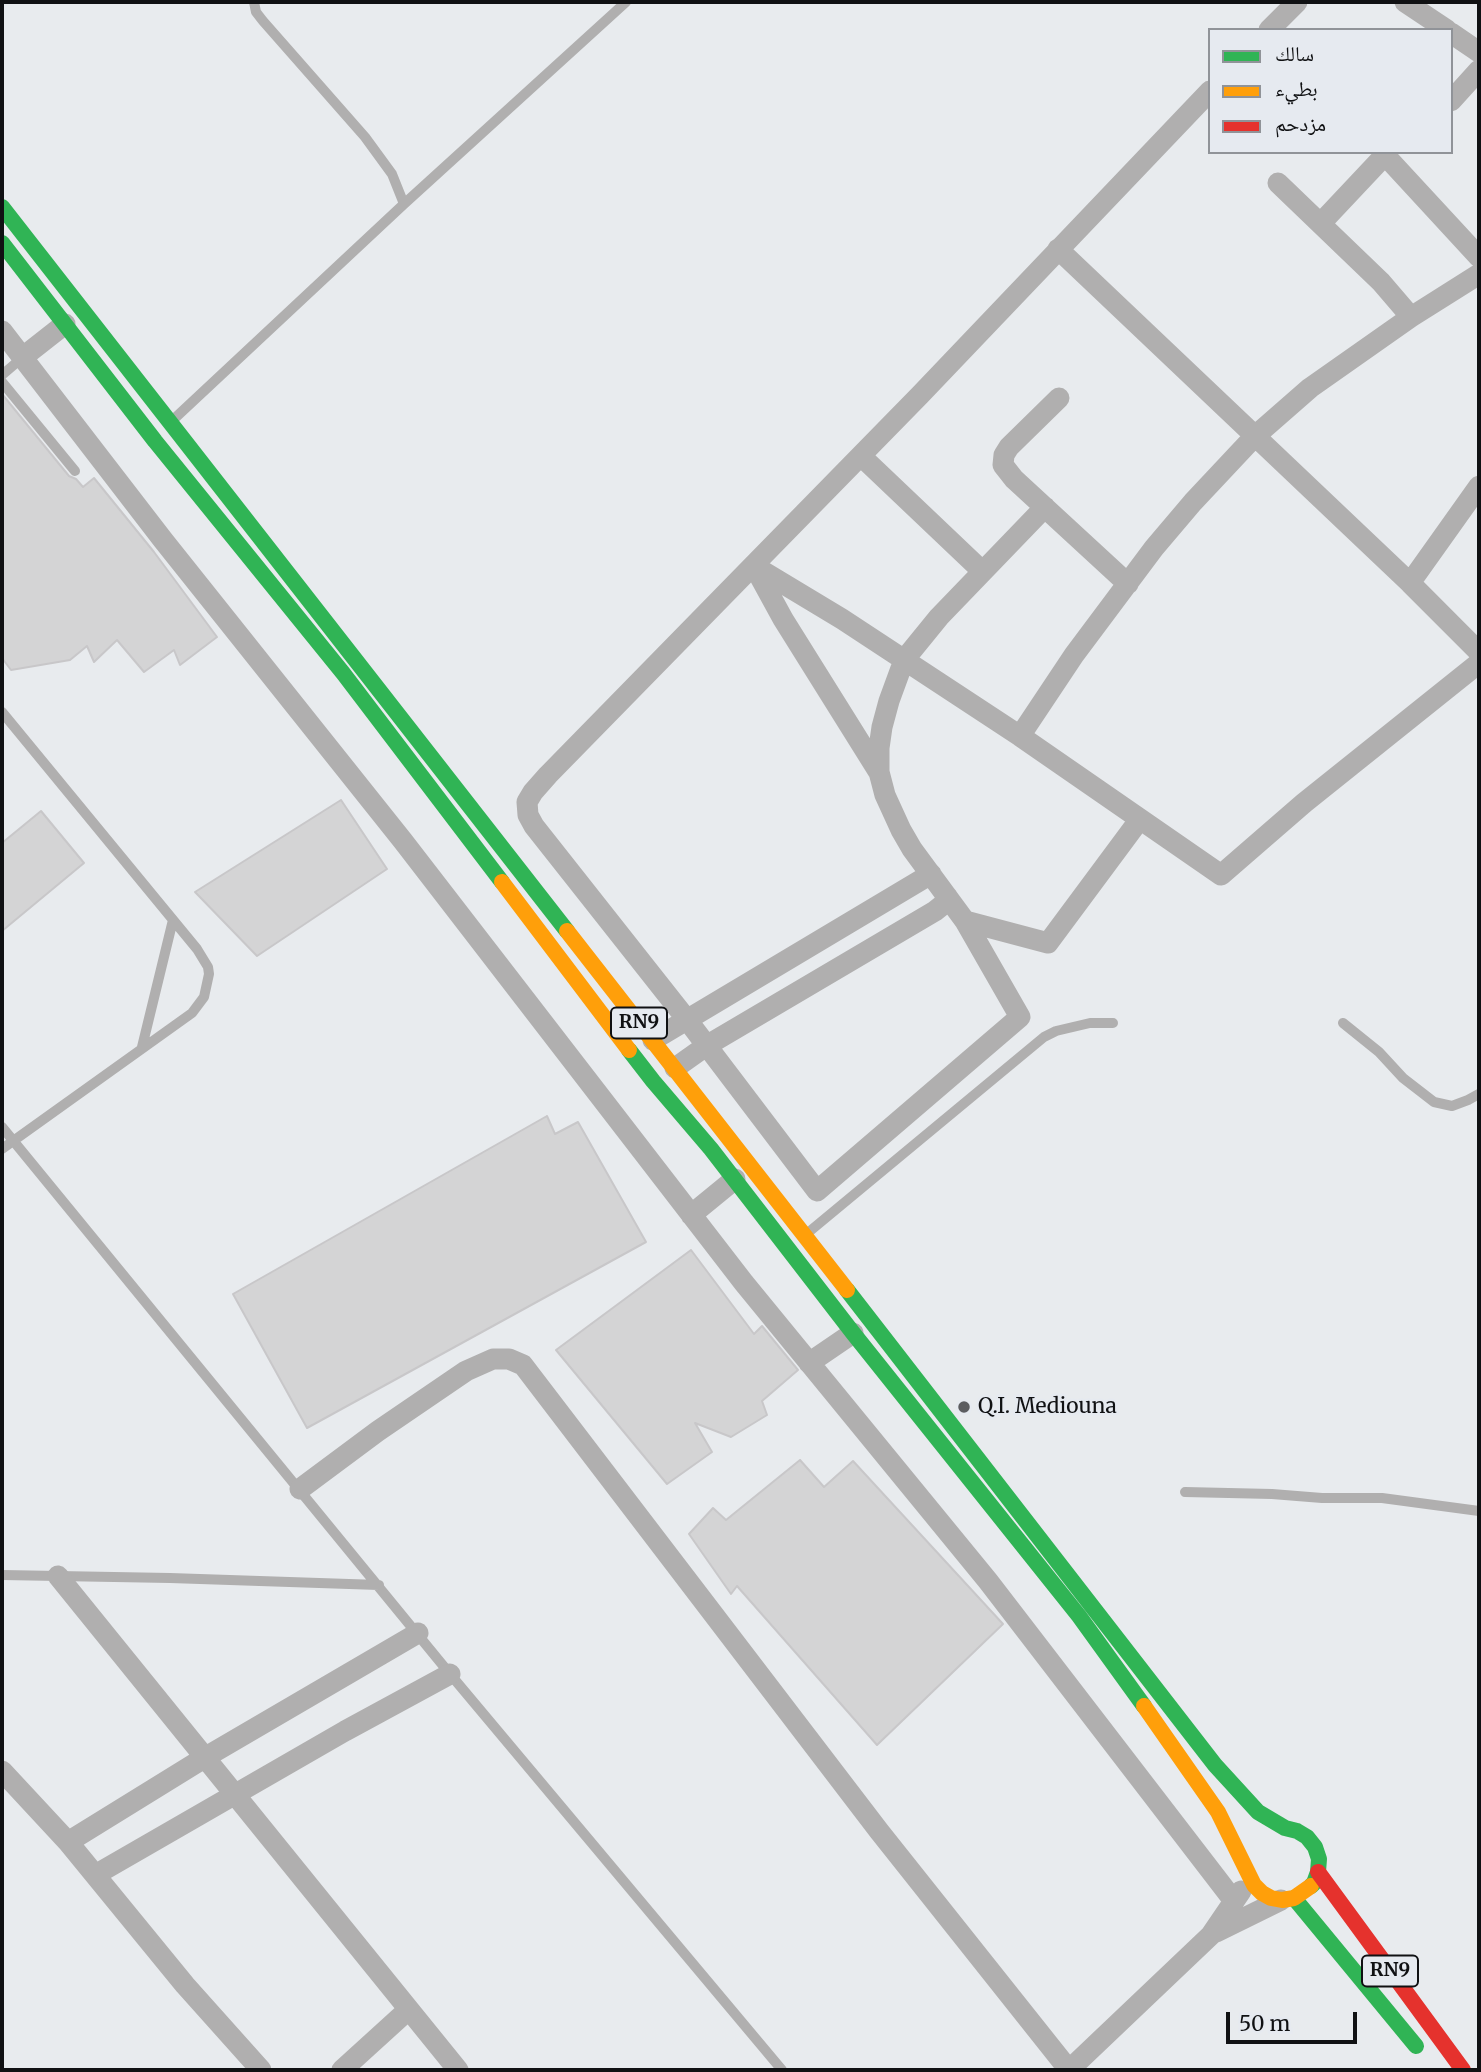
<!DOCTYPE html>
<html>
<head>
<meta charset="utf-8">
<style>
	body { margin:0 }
	#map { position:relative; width:1481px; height:2072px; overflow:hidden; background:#e8ebee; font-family:Merriweather,"Noto Naskh Arabic",serif }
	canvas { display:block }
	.frame { position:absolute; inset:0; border:4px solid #101113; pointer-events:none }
	.legend { position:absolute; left:1208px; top:28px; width:245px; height:126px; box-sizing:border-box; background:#e6eaf0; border:2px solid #909398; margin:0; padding:9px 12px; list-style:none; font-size:21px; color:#101113 }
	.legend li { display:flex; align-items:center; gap:14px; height:35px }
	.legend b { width:35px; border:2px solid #909398 }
	.scale { position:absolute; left:1226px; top:2012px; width:131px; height:32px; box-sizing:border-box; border:4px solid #101113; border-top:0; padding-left:9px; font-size:21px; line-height:24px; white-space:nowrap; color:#101113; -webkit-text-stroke:5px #e6eaf0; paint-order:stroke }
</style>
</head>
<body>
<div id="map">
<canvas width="1481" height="2072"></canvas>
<div class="frame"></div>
<ul class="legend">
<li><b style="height:9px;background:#30b455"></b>سالك</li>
<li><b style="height:9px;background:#ff9f0a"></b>بطيء</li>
<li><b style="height:9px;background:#e5322d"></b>مزدحم</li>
</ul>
<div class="scale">50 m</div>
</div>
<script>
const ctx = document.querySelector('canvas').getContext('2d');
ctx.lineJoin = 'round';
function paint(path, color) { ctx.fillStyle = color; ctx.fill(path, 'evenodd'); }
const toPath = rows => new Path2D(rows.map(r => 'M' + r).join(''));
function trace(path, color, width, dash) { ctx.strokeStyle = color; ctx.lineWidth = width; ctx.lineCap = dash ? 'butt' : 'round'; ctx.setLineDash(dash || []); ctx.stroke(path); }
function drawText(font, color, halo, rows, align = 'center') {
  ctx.font = font + ' Merriweather,serif'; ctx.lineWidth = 5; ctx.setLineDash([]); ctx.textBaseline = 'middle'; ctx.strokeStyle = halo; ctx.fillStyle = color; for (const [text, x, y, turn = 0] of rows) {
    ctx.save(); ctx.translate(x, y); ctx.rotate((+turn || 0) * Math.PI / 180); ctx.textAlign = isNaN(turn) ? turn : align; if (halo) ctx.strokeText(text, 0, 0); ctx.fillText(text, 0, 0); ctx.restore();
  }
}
const building = toPath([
	[2,394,69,476,76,479,83,487,94,478,154,552,217,637,180,665,174,650,144,672,117,640,94,662,87,646,70,660,11,670,2,658,2,394],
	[341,800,387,869,257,956,195,892,341,800],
	[41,811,84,863,2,931,2,843,41,811],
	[547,1116,555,1134,578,1122,646,1242,307,1428,233,1294,547,1116],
	[691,1250,754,1334,762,1326,798,1370,762,1401,767,1415,731,1437,695,1423,712,1452,667,1484,556,1350,691,1250],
	[800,1460,824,1487,853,1461,1003,1624,877,1745,737,1586,731,1594,689,1534,713,1508,726,1520,800,1460]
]);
const lane = toPath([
	[254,2,256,12,263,21,365,137,392,174,404,204],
	[2,375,23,357],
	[2,382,75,471],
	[175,418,404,204,626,2],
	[2,712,197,949,208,967,209,974,204,997,192,1013,2,1149],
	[1343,1023,1379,1052,1403,1078,1434,1102,1452,1106,1468,1100,1479,1094],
	[142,1047,173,920],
	[2,1127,450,1674,782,2070],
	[810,1231,1044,1037,1056,1031,1090,1023,1113,1023],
	[1185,1492,1272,1494,1322,1498,1382,1498,1479,1511],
	[2,1575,170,1578,379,1585]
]);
const street = toPath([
	[1405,2,1447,30],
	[1269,30,1297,2],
	[1451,33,1479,52],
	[1451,101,1479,70],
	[1382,152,1479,257],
	[1278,183,1381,282,1411,317],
	[1321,223,1385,155],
	[1058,249,1410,583,1479,652],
	[2,331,163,540,403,841,744,1283,988,1581,1234,1901],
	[23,357,65,324],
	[1059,398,1009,447,1004,455,1003,465,1014,479,1128,584],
	[861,456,982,571],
	[1045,507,939,617,904,660,889,701,882,727,879,748,879,772,885,795,901,830,912,849,965,921,1020,1017,817,1191,688,1021,534,826,528,815,527,802,533,792,548,775,920,395,1210,91],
	[1410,583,1479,486],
	[1020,736,1074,655,1154,548,1193,502,1254,437,1310,388,1411,317,1479,274],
	[878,771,783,619,754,566,842,619,1020,736,1221,875,1304,803,1479,663],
	[965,921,1048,943,1140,819],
	[653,1040,931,874],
	[675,1068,706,1046,935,911,945,903,947,896],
	[691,1215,735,1179],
	[809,1363,853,1333],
	[300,1489,378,1431,466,1371,493,1359,509,1359,523,1365,879,1831,1069,2070],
	[58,1576,458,2070],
	[2,1771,68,1842,185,1985,261,2070],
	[68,1842,204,1758,418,1633],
	[95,1875,345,1731,450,1674],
	[1216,1932,1281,1900],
	[342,2070,408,2010],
	[1069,2070,1211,1935,1241,1891]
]);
const fast = toPath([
	[2,207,567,931],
	[2,243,155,441,343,673,502,882],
	[629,1050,653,1081,711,1149,853,1333,1079,1616,1144,1706],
	[847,1290,1215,1765,1258,1812,1285,1828,1297,1831,1307,1837,1315,1847,1319,1859,1318,1872,1314,1883,1311,1886],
	[1294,1898,1416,2046]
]);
const slow = toPath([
	[502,882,629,1050],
	[567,931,847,1290],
	[1144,1706,1218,1812,1254,1885,1262,1893,1271,1898,1282,1900,1294,1898,1311,1886]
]);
const jam = toPath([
	[1318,1872,1463,2070]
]);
const markers = [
	[964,1407,7,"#5c5d60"]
];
const shields = [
	[639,1023,56],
	[1390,1971,56]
];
const shieldNames = [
	["RN9",639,1023],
	["RN9",1390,1971]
];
const poiNames = [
	["Q.I. Mediouna",978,1407]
];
paint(building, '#d4d4d5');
trace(building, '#c8c7c9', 2);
trace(lane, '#b0afaf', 10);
trace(street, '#b0afaf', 21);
trace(fast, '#30b455', 16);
trace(slow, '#ff9f0a', 16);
trace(jam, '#e5322d', 16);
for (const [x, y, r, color] of markers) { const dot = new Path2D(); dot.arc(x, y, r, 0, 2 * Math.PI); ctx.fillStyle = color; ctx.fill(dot); trace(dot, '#e6eaf0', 2.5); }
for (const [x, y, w] of shields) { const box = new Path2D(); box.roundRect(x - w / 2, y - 15.5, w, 31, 5); ctx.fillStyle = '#e6eaf0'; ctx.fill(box); trace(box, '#101113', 2); }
drawText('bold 19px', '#101113', null, shieldNames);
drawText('21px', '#101113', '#e6eaf0', poiNames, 'left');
</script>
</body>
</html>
